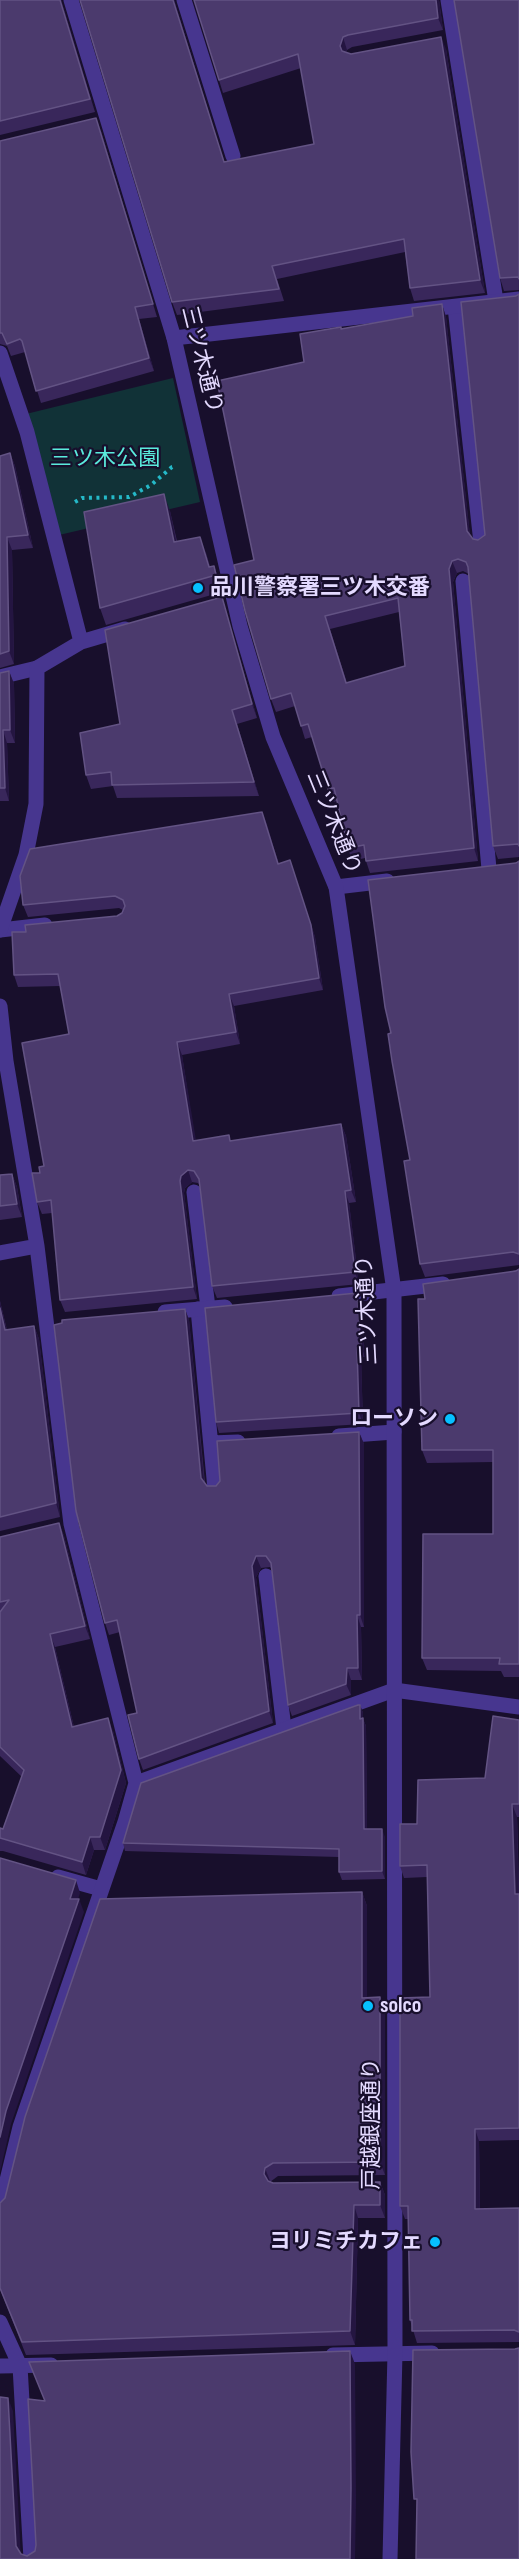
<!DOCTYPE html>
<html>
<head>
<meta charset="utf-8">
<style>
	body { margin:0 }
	canvas { display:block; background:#180f2c }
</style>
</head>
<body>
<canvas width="519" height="2559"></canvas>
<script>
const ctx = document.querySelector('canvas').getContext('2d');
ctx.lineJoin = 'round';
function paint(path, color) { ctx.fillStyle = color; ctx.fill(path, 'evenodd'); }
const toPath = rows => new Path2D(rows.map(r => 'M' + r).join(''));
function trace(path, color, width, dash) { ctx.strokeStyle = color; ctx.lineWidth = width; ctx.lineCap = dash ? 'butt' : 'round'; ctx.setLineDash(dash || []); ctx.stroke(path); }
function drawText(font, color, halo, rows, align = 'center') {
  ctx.font = font + ' "Sofia Sans Condensed","Noto Sans JP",sans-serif'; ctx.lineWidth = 4.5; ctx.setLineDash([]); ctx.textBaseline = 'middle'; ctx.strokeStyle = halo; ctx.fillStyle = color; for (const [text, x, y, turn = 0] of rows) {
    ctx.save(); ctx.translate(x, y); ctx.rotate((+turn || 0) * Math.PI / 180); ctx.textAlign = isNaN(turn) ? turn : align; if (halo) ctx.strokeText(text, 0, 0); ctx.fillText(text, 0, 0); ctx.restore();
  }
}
const green = toPath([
	[173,378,200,502,59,535,26,414]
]);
const path = toPath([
	[75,502,82,498,129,497,151,485,172,467,176,466]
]);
const service = toPath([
	[184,0,233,156],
	[448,0,496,301],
	[455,307,481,543],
	[463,581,489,869],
	[0,677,37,668],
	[0,930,45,925],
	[194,1192,208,1308],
	[198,1309,215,1489],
	[339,1436,394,1432],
	[211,1443,238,1442],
	[266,1576,284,1729],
	[58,1877,101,1889]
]);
const minor = toPath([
	[174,338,519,299],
	[0,353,27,432,81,642],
	[336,887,387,881],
	[0,930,26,855,36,804,37,668,81,642,125,629],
	[0,1006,6,1061,37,1246,71,1524,136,1783,125,1822,20,2127,0,2209],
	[0,1253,37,1246],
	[339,1296,443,1284],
	[165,1312,225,1307],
	[136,1783,394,1690,519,1707],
	[0,2322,20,2366,31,2559],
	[333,2355,432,2353],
	[0,2366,51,2365]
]);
const tertiary = toPath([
	[71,0,174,338,240,626,273,737,336,887,394,1291,395,2353,390,2559]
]);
const wall = toPath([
	[0,0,62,0,62,3,95,112,0,135],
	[194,0,439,0,443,30,352,47,347,50,346,52,351,54,446,49,485,293,414,301,410,288,405,252,277,279,284,301,177,315,172,302,175,3,224,162,314,144,301,68,223,93],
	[519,0,519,290,504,291,500,278],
	[101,131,157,317,139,319,154,371,41,403,25,352,11,356,7,346,0,344,0,141],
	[519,294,519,857,498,859,493,846,469,574,463,571,457,573,453,582,478,861,370,873,365,858,352,861,348,848,337,801,333,802,312,737,305,739,295,706,276,712,271,699,254,560,304,362,342,329,413,316,442,304,446,317,470,536,473,539,478,540,485,535,516,296],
	[399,612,405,666,347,683,330,629],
	[10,453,15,466,33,548,12,550,14,664,0,668,0,456],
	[170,511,177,541,206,553,210,567,214,566,220,582,222,592,106,625,100,608],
	[222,597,226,611,257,718,237,724,259,796,117,798,113,786,91,789,86,775,120,724],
	[9,671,14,684,15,743,7,743,9,801,0,801,0,673],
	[262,812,279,864,294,872,315,937,323,990,234,1006,240,1044,182,1055,195,1140,231,1141,341,1124,346,1136,356,1202,349,1203,359,1284,217,1298,212,1286,200,1186,198,1183,192,1182,185,1188,184,1193,197,1299,65,1312,60,1300,52,1213,42,1214,37,1202,40,1173,44,1166,69,1034,60,986,18,987,14,975,26,932,117,916,122,913,123,910,119,908,28,917,23,905],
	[519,861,519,1265,425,1277,420,1264,410,1160,391,1033,516,863],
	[12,1174,17,1187,22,1217,0,1220,0,1175],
	[519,1269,519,1677,504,1677,501,1671,427,1670,422,1658,493,1534,493,1462,427,1463,422,1450,425,1299],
	[0,1301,7,1330,34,1326,39,1339,60,1517,0,1531],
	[361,1304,365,1357,361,1357,363,1424,219,1433,216,1422],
	[185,1309,189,1320,205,1483,207,1486,216,1486,359,1432,364,1444,364,1627,361,1627,362,1680,351,1680,351,1695,292,1716,288,1705,272,1570,270,1567,261,1568,256,1577,273,1723,143,1770,139,1759,137,1713,120,1632,109,1635,105,1623],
	[59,1523,64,1536,90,1639,55,1647,74,1727,113,1731,126,1783,105,1850,94,1850,86,1875,3,1851,0,1851,0,1828,3,1829,22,1777,0,1756,0,1537],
	[360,1705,363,1713,363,1719,366,1726,367,1829,385,1837,385,1879,342,1880,339,1872,339,1857,125,1851,123,1843],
	[519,1720,519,1817,517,1817,519,1888,519,2140,479,2141,480,2209,519,2208,519,2342,417,2343,410,2320,408,2219,405,2219,400,2206,430,1997,427,1877,404,1878,400,1866,417,1824,485,1778],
	[362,1892,367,1906,367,1998,380,1997,385,2010,385,2175,278,2176,270,2182,273,2183,380,2182,385,2195,385,2218,358,2218,355,2345,26,2355,0,2289]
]);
const shadedWall = toPath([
	[60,0,62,0,62,3,95,112],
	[173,0,175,0,175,3,228,175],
	[436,0,439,0,443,30,438,18],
	[343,37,347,50,344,58,340,46],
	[441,37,446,49,485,293,480,280],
	[96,118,101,131,157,317,153,304],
	[442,304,446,317,471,544,467,531],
	[135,307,139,319,154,371,149,358],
	[10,453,15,466,33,548,28,535],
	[164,494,170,511,180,559,174,542],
	[7,537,12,550,14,664,9,651],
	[200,537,206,553,213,576,209,567],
	[452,561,457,573,453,582,478,861,474,848,449,569],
	[214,566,220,582,222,592,216,575],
	[222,597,226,611,257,718,252,704],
	[9,671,14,684,15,743,10,730],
	[232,710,237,724,259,796,254,782],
	[3,730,7,743,9,801,5,788],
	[262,812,267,824,282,876,278,864],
	[290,860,315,937,323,990,319,978],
	[229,994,234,1006,240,1044,236,1032],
	[177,1042,182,1055,198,1153,193,1141],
	[341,1124,346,1136,356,1202,351,1190],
	[188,1170,192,1182,185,1188,184,1193,197,1299,193,1287,180,1181,181,1176],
	[12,1174,17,1187,22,1217,17,1204],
	[345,1191,349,1203,359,1284,355,1272],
	[357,1293,361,1304,365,1357,361,1346],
	[0,1301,10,1344,5,1330,0,1308],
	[185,1309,189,1320,205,1490,201,1478],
	[34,1326,39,1339,60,1517,56,1503],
	[357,1347,361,1357,363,1424,359,1413],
	[359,1432,364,1444,364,1627,360,1615],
	[59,1523,64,1536,90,1639,85,1626],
	[256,1556,261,1568,256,1577,273,1723,269,1711,252,1566],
	[357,1615,361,1627,362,1680,358,1668],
	[50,1634,55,1647,77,1740,72,1727],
	[347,1668,351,1680,351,1695,346,1684],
	[360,1705,363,1713,363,1719,366,1726,367,1837,364,1829],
	[108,1718,113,1731,126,1783,105,1850,100,1837],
	[512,1804,517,1817,519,1905,515,1894],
	[382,1829,385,1837,385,1879,382,1871],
	[90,1837,94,1850,86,1875,82,1862],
	[76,1880,80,1893,75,1909,79,1899,84,1912,11,2124,0,2172,0,2137,6,2111],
	[362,1892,367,1906,367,2011,362,1998],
	[380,1997,385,2010,385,2175,380,2162],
	[475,2129,479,2141,480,2221,475,2209],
	[265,2168,270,2181,268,2187,264,2174],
	[380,2182,385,2195,385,2218,380,2205],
	[354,2205,358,2218,355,2345,350,2331],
	[350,2351,355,2364,356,2501,355,2559,350,2559],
	[8,2398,13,2411,21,2559,16,2546]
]);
const building = toPath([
	[0,0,60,0,90,99,0,121,0,0],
	[80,0,173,0,224,162,314,144,298,54,219,80,194,0,436,0,438,18,348,35,343,37,340,46,342,51,351,54,441,37,480,280,410,288,404,239,272,266,279,289,172,302,80,0],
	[454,0,519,0,519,279,518,277,500,278,454,0],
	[96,118,153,304,135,307,149,358,36,391,22,341,20,339,7,344,2,333,0,333,0,141,96,118],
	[519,294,519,846,518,844,493,846,468,567,466,562,458,559,452,561,449,569,474,848,366,861,364,845,348,848,334,788,328,789,308,724,301,726,291,693,271,699,245,611,234,565,254,560,217,381,304,362,300,334,341,327,341,329,413,316,412,308,442,304,467,531,473,539,478,540,485,535,461,302,516,296,519,294],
	[398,598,405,666,346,683,325,616,398,598],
	[10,453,28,535,7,537,9,651,0,654,0,456,10,453],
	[164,494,174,542,200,537,209,567,214,566,216,575,100,608,84,512,164,494],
	[222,597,252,704,232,710,254,782,112,785,111,772,86,775,80,733,120,724,105,630,222,597],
	[9,671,10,730,3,730,5,788,0,788,0,673,9,671],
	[262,812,278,864,290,860,311,925,319,978,229,994,236,1032,177,1042,193,1141,229,1135,230,1141,341,1124,351,1190,345,1191,355,1272,212,1286,199,1179,194,1171,188,1170,181,1176,180,1181,193,1287,60,1300,51,1200,37,1202,32,1173,40,1173,39,1167,44,1166,22,1043,69,1034,58,974,14,975,12,932,26,932,25,925,117,916,122,913,125,906,123,900,115,896,23,905,20,876,30,849,262,812],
	[519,861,519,1254,513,1252,420,1264,404,1161,410,1160,392,1061,388,1034,391,1033,385,1007,368,880,516,863,519,861],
	[12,1174,17,1204,0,1206,0,1175,12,1174],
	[519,1269,519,1664,499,1664,500,1658,422,1658,423,1534,493,1534,493,1450,422,1450,418,1299,425,1299,423,1284,516,1271,519,1269],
	[357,1293,361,1346,357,1347,359,1413,216,1422,205,1308,357,1293],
	[0,1308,5,1330,34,1326,56,1503,0,1517,0,1308],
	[185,1309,201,1478,207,1486,216,1486,220,1481,217,1441,359,1432,360,1615,357,1615,358,1668,347,1668,346,1684,288,1705,271,1563,266,1556,256,1556,252,1566,269,1711,139,1759,128,1715,137,1713,117,1620,105,1623,76,1511,54,1325,62,1323,62,1320,185,1309],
	[59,1523,85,1626,50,1634,72,1727,108,1718,121,1770,100,1837,90,1837,82,1862,0,1838,0,1828,3,1829,24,1770,0,1747,0,1612,9,1600,0,1602,0,1537,59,1523],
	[358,1705,360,1705,360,1719,363,1718,364,1829,382,1829,382,1871,339,1872,339,1849,123,1843,141,1783,358,1705],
	[493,1716,519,1720,519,1804,512,1804,515,1894,519,1894,519,2128,475,2129,475,2209,519,2208,519,2332,514,2330,412,2331,412,2320,410,2320,408,2206,400,2206,400,1998,430,1997,427,1865,400,1866,400,1824,417,1824,418,1780,485,1778,493,1716],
	[0,1858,76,1880,70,1899,79,1899,6,2111,0,2137,0,1858],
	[362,1892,362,1998,380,1997,380,2162,273,2163,265,2168,264,2174,268,2181,273,2183,380,2182,380,2205,354,2205,350,2331,22,2342,0,2288,0,2203,5,2198,25,2117,100,1899,362,1892],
	[519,2348,519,2559,416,2559,417,2499,414,2499,411,2452,413,2350,515,2349,519,2348],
	[350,2351,351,2488,350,2559,0,2559,0,2397,8,2398,16,2546,21,2554,27,2556,35,2551,36,2545,28,2399,45,2401,29,2362,350,2351]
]);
const markers = [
	[198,588,6,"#06c0ff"],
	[450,1419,6,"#06c0ff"],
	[368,2006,6,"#06c0ff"],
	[435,2242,6,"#06c0ff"]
];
const streetNames = [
	["三ツ木通り",201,360,76],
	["三ツ木通り",333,823,68],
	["三ツ木通り",368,1310,-93],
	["戸越銀座通り",372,2124,-90]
];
const parkNames = [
	["三ツ木公園",105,459]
];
const poiNames = [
	["品川警察署三ツ木交番",210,588],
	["ローソン",438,1419,"right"],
	["solco",380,2006],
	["ヨリミチカフェ",423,2242,"right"]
];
paint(green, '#113237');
trace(path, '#25b9c8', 4, [3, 4.5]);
trace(service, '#47368f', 15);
trace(minor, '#47368f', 15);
trace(tertiary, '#47368f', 15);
paint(wall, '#39275b');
paint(shadedWall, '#241541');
paint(building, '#4b3a6d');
trace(building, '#635384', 1.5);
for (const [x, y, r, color] of markers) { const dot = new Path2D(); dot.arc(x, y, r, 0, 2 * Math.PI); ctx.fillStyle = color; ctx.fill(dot); trace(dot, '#180f2c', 2); }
drawText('22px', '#e4daff', '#180f2c', streetNames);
drawText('22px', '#5aebdc', '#180f2c', parkNames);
drawText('bold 22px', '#e4daff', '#180f2c', poiNames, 'left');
</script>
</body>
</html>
